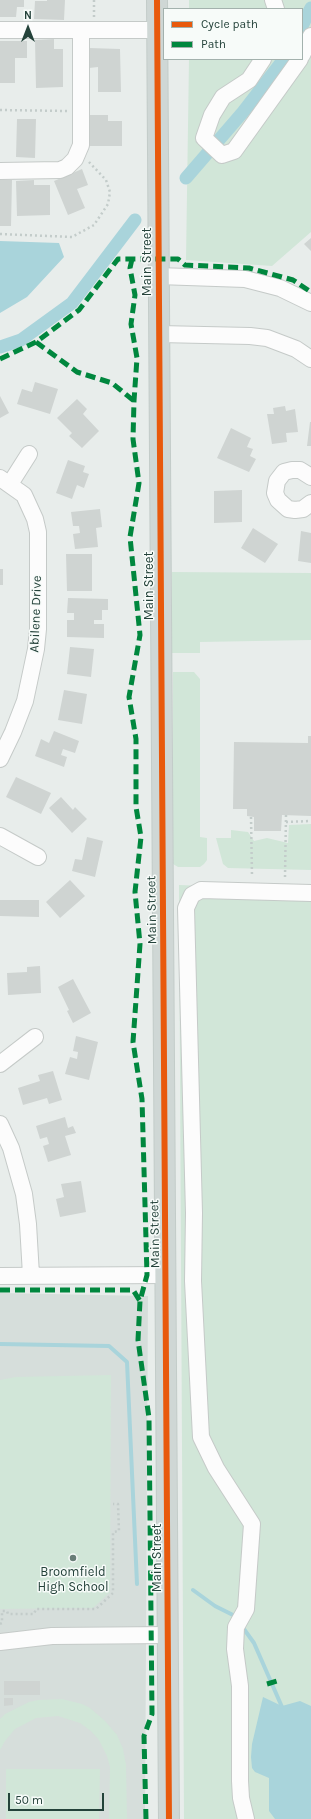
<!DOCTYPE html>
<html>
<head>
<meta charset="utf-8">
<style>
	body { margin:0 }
	#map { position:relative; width:311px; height:1819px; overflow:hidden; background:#e8edeb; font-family:Karla,sans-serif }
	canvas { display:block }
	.legend { position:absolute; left:163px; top:8px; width:140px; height:52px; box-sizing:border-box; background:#f7fbf9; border:1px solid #a3b1ad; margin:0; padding:5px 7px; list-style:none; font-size:12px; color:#24423a }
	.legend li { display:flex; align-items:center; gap:8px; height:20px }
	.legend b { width:20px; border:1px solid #a3b1ad }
	.north { position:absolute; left:8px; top:8px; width:40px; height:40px; -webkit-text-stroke:3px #f7fbf9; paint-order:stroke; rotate:0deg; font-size:11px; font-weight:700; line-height:16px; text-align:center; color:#24423a }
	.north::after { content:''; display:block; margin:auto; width:14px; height:18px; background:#24423a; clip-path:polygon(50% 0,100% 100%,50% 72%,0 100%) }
	.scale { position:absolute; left:8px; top:1793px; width:96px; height:18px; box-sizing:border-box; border:2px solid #24423a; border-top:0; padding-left:5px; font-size:12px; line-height:14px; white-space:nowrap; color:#24423a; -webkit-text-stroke:3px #f7fbf9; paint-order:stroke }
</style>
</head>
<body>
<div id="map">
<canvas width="311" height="1819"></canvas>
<ul class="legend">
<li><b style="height:5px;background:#e8590c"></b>Cycle path</li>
<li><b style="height:5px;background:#00873e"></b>Path</li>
</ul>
<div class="north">N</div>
<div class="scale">50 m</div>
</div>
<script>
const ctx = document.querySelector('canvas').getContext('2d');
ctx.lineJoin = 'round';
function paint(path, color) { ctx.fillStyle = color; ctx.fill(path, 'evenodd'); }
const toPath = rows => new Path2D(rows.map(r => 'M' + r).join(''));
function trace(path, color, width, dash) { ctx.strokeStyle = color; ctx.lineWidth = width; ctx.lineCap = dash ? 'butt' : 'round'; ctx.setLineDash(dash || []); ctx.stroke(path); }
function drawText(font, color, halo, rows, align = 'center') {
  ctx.font = font + ' Karla,sans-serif'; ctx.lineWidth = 3; ctx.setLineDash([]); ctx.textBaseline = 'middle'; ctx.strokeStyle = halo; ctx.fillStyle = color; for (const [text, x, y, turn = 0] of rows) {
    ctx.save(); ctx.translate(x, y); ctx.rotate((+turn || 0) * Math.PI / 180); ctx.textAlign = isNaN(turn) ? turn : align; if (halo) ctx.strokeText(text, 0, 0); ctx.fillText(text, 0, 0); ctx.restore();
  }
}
const built = toPath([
	[0,1293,148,1296,145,1819,0,1819]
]);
const green = toPath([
	[189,0,311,0,311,232,272,266,186,260,189,59,302,59,302,9,189,9],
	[172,572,311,573,311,640,200,642,200,653,172,653],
	[173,672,194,672,200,679,200,837,207,838,207,860,204,864,200,867,178,867,173,864],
	[311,824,311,870,228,868,223,864,216,838,231,838,231,830,248,832,254,841,267,838,288,843,289,825],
	[179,885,311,890,311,1819,184,1819],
	[111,1375,110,1592,93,1608,0,1609,0,1380,16,1377],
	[62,1699,82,1704,90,1708,105,1721,117,1735,123,1749,126,1765,127,1819,109,1819,110,1767,107,1756,99,1740,91,1731,80,1723,58,1716,36,1718,15,1729,5,1741,0,1750,0,1719,5,1714,29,1702,38,1700],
	[6,1769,100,1769,99,1819,6,1819]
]);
const water = toPath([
	[0,241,59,243,64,257,27,297,0,313],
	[263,1697,282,1706,300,1701,311,1706,311,1819,275,1819,269,1811,269,1778,255,1772,252,1768,251,1757,252,1744]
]);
const stream = toPath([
	[0,1344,109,1346,127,1362,137,1584],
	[193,1590,215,1606,233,1615,237,1619],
	[241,1625,254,1643,282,1707]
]);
const canal = toPath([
	[302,26,311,8],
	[186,178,243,112,284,59],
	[0,347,21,340,72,303,135,220]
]);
const building = toPath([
	[0,0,24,0,24,7,17,7,16,17,0,17],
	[47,0,65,0,64,20,34,19,35,1,47,1],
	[54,39,54,49,63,49,63,87,36,88,35,40],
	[0,41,27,41,27,58,15,58,15,83,0,83],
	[89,48,120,49,121,92,98,92,98,67,89,68],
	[89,115,108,115,108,121,122,121,122,146,89,146],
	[17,119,36,119,35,158,16,157],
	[82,169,88,185,77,189,85,208,68,215,54,181],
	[0,180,12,180,11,226,0,226],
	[34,180,34,185,50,185,50,215,17,216,16,181],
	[311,238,311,251,304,244],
	[35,382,58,389,50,414,17,404,22,389,32,392],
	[0,396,9,413,0,418],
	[77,399,87,409,83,414,99,431,82,448,69,436,72,433,57,418],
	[285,406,286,411,295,409,298,432,286,433,287,442,272,444,267,414,274,414,273,408],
	[310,422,311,422,311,446,307,446],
	[231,428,251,438,247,447,253,449,250,456,256,459,249,472,217,458],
	[68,460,85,466,83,472,89,474,84,488,77,485,72,499,56,493],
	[242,490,242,522,214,523,214,491],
	[100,509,102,527,96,528,98,547,75,549,73,534,80,533,79,526,73,526,71,512],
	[253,528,278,544,265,563,241,548],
	[301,531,311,533,311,563,298,561],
	[66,554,92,554,92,591,67,591],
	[0,569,3,569,3,585,0,585],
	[68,598,108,599,108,610,102,610,102,620,94,620,94,624,104,624,104,638,67,637,67,620,74,620,74,613,67,613],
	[70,647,94,649,91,677,67,674],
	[64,690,87,694,82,724,58,720],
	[54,731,79,741,75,753,63,749,61,755,67,757,64,767,35,756,41,739,49,743],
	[308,736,311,736,311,816,282,815,281,831,254,831,254,817,247,816,247,809,233,809,234,742,308,743],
	[16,777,51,793,41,814,6,797],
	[61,797,73,810,75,807,87,819,72,833,49,808],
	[87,837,103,841,95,877,72,871,75,859,82,860],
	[70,880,85,896,60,918,46,902],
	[0,900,39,900,39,917,0,916],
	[40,966,41,993,8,995,7,973,27,972,27,967],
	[73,979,91,1013,73,1023,67,1011,69,1010,58,987],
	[76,1036,98,1042,89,1080,65,1074,70,1057,77,1059,78,1052,73,1051],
	[53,1071,62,1100,49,1104,47,1098,23,1105,18,1088,40,1081,38,1075],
	[65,1117,68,1128,73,1126,76,1133,65,1136,71,1155,48,1162,43,1146,49,1144,47,1137,40,1139,36,1126],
	[81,1181,86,1212,60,1217,56,1199,64,1197,61,1184],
	[4,1681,40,1681,40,1695,4,1695],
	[4,1698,13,1698,13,1705,4,1706]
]);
const path = toPath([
	[94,0,94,17],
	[0,110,68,111],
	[0,234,72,237,94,225,108,204,110,192,106,180,89,162],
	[251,817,252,876],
	[286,822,311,821],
	[285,877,286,815],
	[0,1624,2,1623,2,1611,7,1611,8,1614,34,1614,36,1609,96,1609,113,1593,113,1532,119,1531,118,1504,113,1504]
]);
const minor = toPath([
	[273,0,276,9],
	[0,30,157,30],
	[302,55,311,36],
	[263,59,249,80,223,97,212,115,204,138,222,155,234,151,300,59],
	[0,171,60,170,67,167,75,159,81,145,81,30],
	[158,276,245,279,280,288,311,303],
	[159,334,250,336,267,338,296,349,311,359],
	[311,477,300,470,292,470,284,472,277,481,275,493,278,500,288,509,295,510,303,509,311,503],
	[0,478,24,495,35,519,38,532,38,629,36,649,25,701,13,732,0,759],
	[10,484,29,454],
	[0,836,38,857],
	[0,1064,35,1037],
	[0,1124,11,1148,24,1194,28,1224,31,1275],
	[0,1276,166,1275],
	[0,1642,52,1636,168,1635],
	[246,1819,241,1798,240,1781,240,1686,235,1649,236,1627,246,1609,252,1524,216,1468,201,1437,193,1281,194,1213,186,908,192,895,201,890,311,893]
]);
const major = toPath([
	[157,0,169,1819]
]);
const quiet = toPath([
	[132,259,130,268,135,295,131,324,137,358,134,401,133,439,139,483,130,537,140,635,129,697,136,739,136,807,141,837,135,892,140,944,133,1042,142,1099,147,1275,140,1301,138,1340,149,1418,152,1714,144,1736,146,1819],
	[36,342,77,372,112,383,134,401],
	[0,359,36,342,79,310,118,259,178,259,185,265,249,268,293,280,311,292],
	[0,1290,133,1290,140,1301],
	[267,1684,277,1681]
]);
const cycleway = toPath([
	[157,0,169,1819]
]);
const markers = [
	[73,1558,4,"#697e78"]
];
const streetNames = [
	["Main Street",147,262,-90],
	["Main Street",149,586,-90],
	["Abilene Drive",36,614,-88],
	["Main Street",152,910,-91],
	["Main Street",155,1234,-91],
	["Main Street",157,1558,-90]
];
const poiNames = [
	["Broomfield",73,1572],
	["High School",73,1587]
];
paint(built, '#d6dedb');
paint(green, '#d1e6d8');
paint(water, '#a9d4db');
trace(stream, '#a9d4db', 4);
trace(canal, '#a9d4db', 13);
paint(building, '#cfd4d2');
trace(minor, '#c5cac8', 18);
trace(major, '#c3ccc9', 22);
trace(path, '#c3ccca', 2.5, [2, 3]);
trace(minor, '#fcfcfc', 16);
trace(major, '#cfd7d5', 20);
trace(quiet, '#00873e', 5, [10, 5]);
trace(cycleway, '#e8590c', 6);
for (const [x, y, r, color] of markers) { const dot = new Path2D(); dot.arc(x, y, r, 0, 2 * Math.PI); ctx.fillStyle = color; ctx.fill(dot); trace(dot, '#f7fbf9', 1.5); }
drawText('13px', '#24423a', '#f7fbf9', streetNames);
drawText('13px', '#24423a', '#f7fbf9', poiNames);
</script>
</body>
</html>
